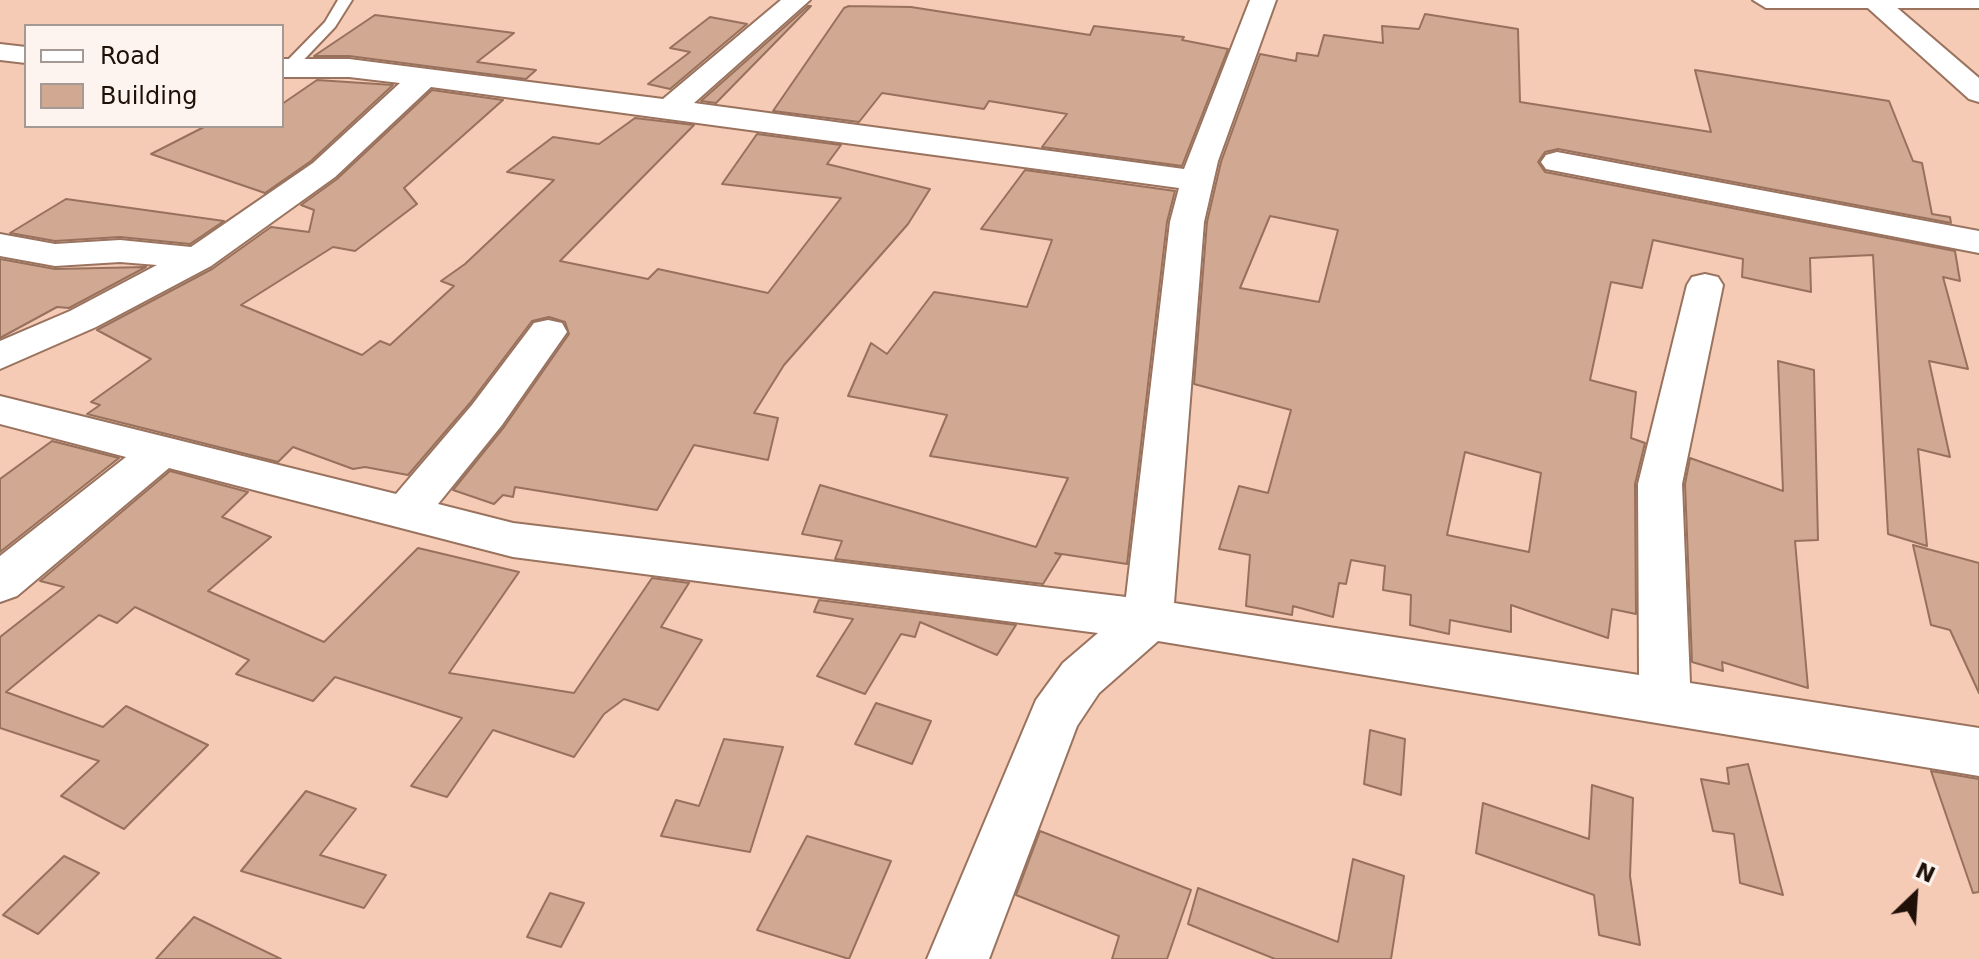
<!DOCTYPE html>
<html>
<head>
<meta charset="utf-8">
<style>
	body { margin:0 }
	#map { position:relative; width:1979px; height:959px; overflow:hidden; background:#f6cbb5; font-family:"DejaVu Sans",sans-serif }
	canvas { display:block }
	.legend { position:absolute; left:24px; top:24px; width:260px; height:104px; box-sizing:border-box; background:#fdf4ef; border:2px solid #a49993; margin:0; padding:10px 14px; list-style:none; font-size:24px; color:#1f1008 }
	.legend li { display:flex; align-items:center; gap:16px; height:40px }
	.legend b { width:40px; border:2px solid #a49993 }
	.north { position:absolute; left:1875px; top:855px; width:80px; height:80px; -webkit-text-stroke:6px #fdf4ef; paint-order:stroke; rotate:25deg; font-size:22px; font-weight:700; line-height:32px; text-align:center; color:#1f1008 }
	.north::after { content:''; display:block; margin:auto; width:28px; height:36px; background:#1f1008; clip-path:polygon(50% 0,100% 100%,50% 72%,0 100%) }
</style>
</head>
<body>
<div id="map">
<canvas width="1979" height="959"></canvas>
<ul class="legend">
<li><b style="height:10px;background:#fff"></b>Road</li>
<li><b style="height:22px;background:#d1a892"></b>Building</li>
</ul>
<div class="north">N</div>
</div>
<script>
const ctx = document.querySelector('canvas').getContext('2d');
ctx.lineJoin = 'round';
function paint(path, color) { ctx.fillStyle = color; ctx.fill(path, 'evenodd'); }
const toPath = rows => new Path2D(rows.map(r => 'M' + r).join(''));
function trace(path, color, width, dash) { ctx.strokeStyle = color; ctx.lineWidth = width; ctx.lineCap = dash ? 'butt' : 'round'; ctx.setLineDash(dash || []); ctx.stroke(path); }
const building = toPath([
	[808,6,811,6,716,103,701,101,808,6],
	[849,6,911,7,1090,35,1094,26,1184,37,1182,40,1228,49,1182,166,1042,147,1067,114,989,101,984,109,882,93,859,122,773,111,844,8,849,6],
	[1425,14,1518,29,1520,102,1711,132,1695,70,1889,101,1913,161,1922,163,1932,214,1950,217,1951,223,1558,149,1545,152,1538,162,1545,172,1955,251,1960,281,1943,277,1968,369,1929,361,1950,457,1918,449,1927,546,1888,534,1873,255,1810,258,1811,292,1742,277,1743,259,1653,240,1642,288,1611,282,1590,380,1636,392,1631,438,1645,443,1635,484,1636,614,1612,609,1608,638,1511,605,1511,632,1450,620,1449,634,1410,625,1411,595,1383,590,1385,566,1351,560,1346,584,1339,583,1333,617,1293,606,1292,615,1246,606,1250,555,1219,549,1239,486,1268,493,1291,410,1194,384,1207,222,1221,162,1260,54,1296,61,1297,53,1318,56,1324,35,1383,43,1382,26,1419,29,1425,14],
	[1270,216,1338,230,1319,302,1240,288,1270,216],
	[1465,452,1541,473,1529,552,1447,535,1465,452],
	[375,15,514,33,477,62,536,70,526,79,349,56,314,56,375,15],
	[710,17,747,24,670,89,648,84,690,52,670,48,710,17],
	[317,80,393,85,311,161,265,193,151,154,206,126,282,126,282,104,317,80],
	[432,90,503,100,404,188,417,204,355,251,333,247,241,305,362,355,380,341,390,345,454,286,441,281,465,264,554,180,507,172,553,137,599,144,635,118,694,125,560,261,648,279,658,269,768,293,841,198,722,184,757,134,841,145,827,164,930,189,908,224,784,365,754,413,778,418,768,460,694,445,657,510,515,487,513,497,503,495,494,504,453,490,504,427,569,334,565,322,549,317,532,321,470,403,408,475,365,467,353,469,293,447,278,462,87,414,100,405,91,402,151,359,97,330,212,269,271,227,309,232,314,210,301,205,337,179,432,90],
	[1025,170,1175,191,1167,222,1127,564,1055,553,1061,555,1043,584,835,559,842,541,802,534,820,485,1036,547,1068,478,930,456,947,415,848,396,871,343,887,354,934,292,1027,307,1052,240,981,229,1025,170],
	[66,199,224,221,190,244,120,237,55,241,10,233,66,199],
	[0,259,55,269,146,267,69,308,57,307,0,338,0,259],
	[1778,361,1814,370,1818,540,1795,541,1808,688,1722,662,1723,671,1692,662,1685,484,1690,458,1783,491,1778,361],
	[52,441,119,458,0,552,0,479,52,441],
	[170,471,248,492,222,517,271,537,208,591,324,642,418,548,519,572,449,673,574,693,652,578,689,583,661,627,702,640,658,710,624,699,604,714,574,757,493,730,447,797,411,786,462,718,335,677,313,701,236,674,249,660,135,607,117,623,99,615,6,692,103,727,126,706,208,745,124,829,61,796,99,761,0,728,0,637,64,587,40,581,170,471],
	[1913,545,1979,563,1979,693,1950,630,1931,625,1913,545],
	[819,600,1016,625,997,655,920,622,915,637,901,634,865,694,817,676,853,619,814,612,819,600],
	[876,703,931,721,912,764,855,744,876,703],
	[1370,730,1405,739,1401,795,1364,784,1370,730],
	[724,739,783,747,750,852,661,836,676,800,699,806,724,739],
	[1748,764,1783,895,1740,883,1734,834,1713,831,1701,779,1729,784,1727,768,1748,764],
	[1931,771,1979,779,1979,892,1973,893,1931,771],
	[1592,785,1633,798,1630,876,1640,945,1599,935,1594,895,1476,853,1483,803,1589,839,1592,785],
	[306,791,356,809,320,855,386,875,364,908,241,871,306,791],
	[1040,831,1191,890,1167,959,1112,959,1119,936,1016,895,1040,831],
	[807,836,891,861,849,959,757,930,807,836],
	[64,856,99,873,38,934,3,915,64,856],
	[1353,859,1404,876,1391,959,1275,959,1188,924,1198,888,1338,942,1353,859],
	[550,893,584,903,561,947,527,937,550,893],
	[194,917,281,959,156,959,194,917]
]);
const service = toPath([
	[338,0,352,0,335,27,294,70,284,70,284,64,325,22,338,0]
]);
const minor = toPath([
	[781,0,810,0,694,103,1184,169,1250,0,1276,0,1218,161,1204,222,1174,603,1639,675,1638,484,1687,285,1692,277,1705,274,1718,277,1723,285,1682,484,1690,683,1979,728,1979,776,1158,641,1099,693,1077,726,989,959,927,959,1036,700,1063,663,1098,633,513,557,169,468,17,596,0,602,0,556,126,457,0,424,0,396,396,494,472,405,534,323,548,320,562,323,567,332,502,425,438,504,513,523,1126,597,1170,222,1179,188,431,87,335,177,211,266,96,327,0,369,0,341,70,311,157,265,120,262,55,266,0,256,0,234,55,244,120,240,191,247,313,163,400,83,349,77,282,77,282,59,349,59,663,99,781,0],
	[1859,0,1888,0,1979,78,1979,102,1969,99,1859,0],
	[0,44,26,47,26,63,0,60,0,44],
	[1557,152,1979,231,1979,253,1546,169,1541,162,1546,155,1557,152]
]);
const tertiary = toPath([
	[1753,0,1979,0,1979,8,1766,8,1753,0]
]);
paint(building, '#d1a892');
trace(building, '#98715d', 2);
trace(service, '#9a735f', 4);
trace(minor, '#9a735f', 4);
trace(tertiary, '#9a735f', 4);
paint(service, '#fff');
paint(minor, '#fff');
paint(tertiary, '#fff');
</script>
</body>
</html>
